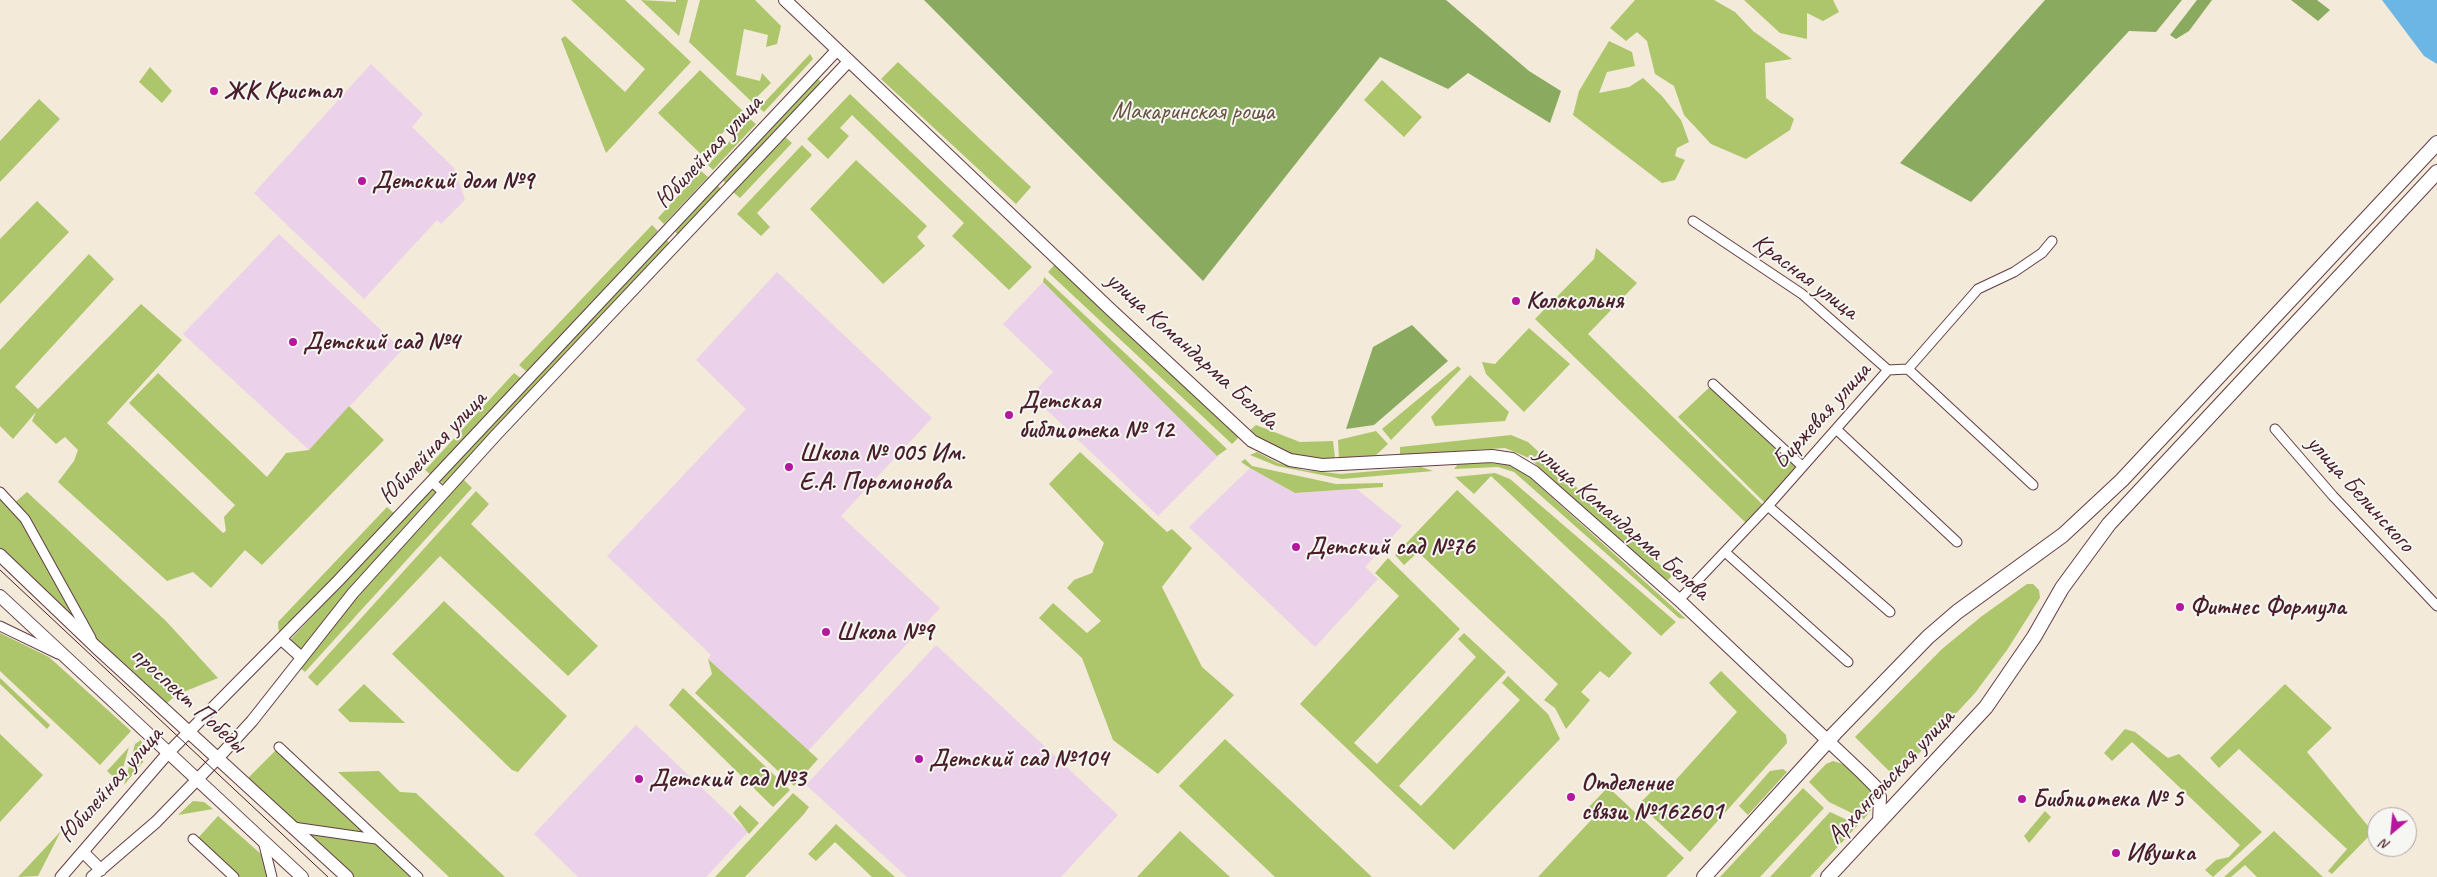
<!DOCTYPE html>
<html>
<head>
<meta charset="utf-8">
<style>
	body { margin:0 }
	#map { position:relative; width:2437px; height:877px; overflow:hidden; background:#f3ead9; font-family:Caveat,sans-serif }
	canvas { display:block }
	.north { position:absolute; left:2367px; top:807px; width:50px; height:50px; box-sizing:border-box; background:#f6f6f2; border:1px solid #b1a0a2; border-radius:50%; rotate:208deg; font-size:14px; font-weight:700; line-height:20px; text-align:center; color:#4a1f2b }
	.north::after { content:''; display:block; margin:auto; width:18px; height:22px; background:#b5179e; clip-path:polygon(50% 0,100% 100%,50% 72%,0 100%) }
</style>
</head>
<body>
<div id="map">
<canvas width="2437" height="877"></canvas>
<div class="north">N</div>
</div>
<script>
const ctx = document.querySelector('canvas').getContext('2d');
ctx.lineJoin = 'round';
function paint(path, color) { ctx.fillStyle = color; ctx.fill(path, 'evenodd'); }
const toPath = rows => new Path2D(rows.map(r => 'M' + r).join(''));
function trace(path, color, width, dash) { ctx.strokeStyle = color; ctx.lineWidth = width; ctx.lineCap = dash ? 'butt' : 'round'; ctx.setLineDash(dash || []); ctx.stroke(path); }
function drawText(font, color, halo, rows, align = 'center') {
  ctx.font = font + ' Caveat,sans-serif'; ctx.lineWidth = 4; ctx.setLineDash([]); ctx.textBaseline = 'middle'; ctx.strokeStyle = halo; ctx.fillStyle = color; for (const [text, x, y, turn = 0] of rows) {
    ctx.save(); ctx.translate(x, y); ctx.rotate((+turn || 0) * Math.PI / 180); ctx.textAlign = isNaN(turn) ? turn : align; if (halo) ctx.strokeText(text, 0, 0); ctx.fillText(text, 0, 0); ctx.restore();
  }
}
const built = toPath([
	[371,64,423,114,412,127,454,168,465,200,441,224,437,220,364,299,254,193],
	[279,234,402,350,309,450,183,334],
	[777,272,932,418,841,516,940,608,808,751,708,659,711,655,607,556,746,409,696,360],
	[1043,282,1218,456,1158,516,1031,395,1053,372,1003,324],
	[1250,468,1295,493,1357,489,1402,526,1365,567,1378,579,1315,647,1189,527],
	[936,645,1118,815,1061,877,907,877,806,785],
	[636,725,748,832,706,877,578,877,534,834]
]);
const green = toPath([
	[571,0,625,0,691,62,606,153,561,39,565,36,625,92,645,69],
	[641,0,676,2,676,0,688,0,679,36],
	[700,0,755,0,781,26,777,44,766,47,768,35,744,29,736,75,760,81,762,73,771,83,752,102,689,42],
	[1635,0,1714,0,1735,12,1753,31,1792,59,1765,63,1766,98,1794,119,1790,130,1746,159,1711,144,1684,115,1674,86,1655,74,1647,41,1637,32,1626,41,1610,28],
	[1744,0,1833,0,1839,12,1823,21,1807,13,1807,39,1780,33],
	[1609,41,1632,52,1635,66,1607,72,1599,93,1629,87,1643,78,1662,96,1681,120,1689,142,1677,148,1675,156,1685,160,1675,180,1662,183,1573,115,1579,91],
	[810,54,813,59,764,112,759,108],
	[898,62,1031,187,1016,204,881,79],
	[150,67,172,91,162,103,139,82],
	[700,70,743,111,702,155,658,113],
	[817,78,821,82,726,184,722,179],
	[1382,80,1422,117,1404,137,1364,100],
	[850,94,1032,267,1009,290,952,236,964,223,852,115,840,128,849,136,828,159,807,139],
	[39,99,60,119,0,182,0,141],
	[750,119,756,124,713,170,708,165],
	[785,137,792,143,740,198,733,192],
	[802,145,812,155,757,213,770,227,761,236,737,214],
	[856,160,927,226,917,237,925,246,883,284,810,209],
	[701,171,708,177,664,224,658,218],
	[717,185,721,189,678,235,674,230],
	[37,201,69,232,0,304,0,239],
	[652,225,658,231,527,372,519,365],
	[666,239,670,244,444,485,440,481],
	[1596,248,1637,283,1588,334,1763,505,1746,523,1535,319,1594,259],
	[89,254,114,279,15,387,38,409,141,304,182,340,107,423,223,533,226,531,224,517,235,505,129,403,158,373,267,477,286,453,309,450,349,406,384,440,262,565,245,550,211,588,193,572,167,581,58,482,74,461,78,450,65,437,56,444,32,421,36,412,13,439,0,426,0,350],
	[1056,263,1241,435,1232,444,1048,272],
	[1044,277,1227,449,1217,456,1043,282],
	[1529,328,1570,364,1524,412,1486,374,1482,362,1495,364],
	[1458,366,1461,369,1391,440,1382,429],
	[514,373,522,379,431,475,425,470],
	[1470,375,1509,412,1505,421,1435,426,1431,417],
	[1713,384,1802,466,1768,506,1678,417],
	[1256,425,1300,442,1333,441,1335,458,1311,458,1279,451,1248,432],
	[1376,431,1388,444,1376,455,1366,458,1339,459,1338,440],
	[1511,435,1528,442,1672,576,1665,583,1529,458,1505,448,1400,455,1400,447],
	[1080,452,1167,532,1172,529,1192,548,1162,587,1202,667,1234,695,1158,774,1113,740,1082,658,1039,618,1053,603,1087,633,1101,621,1067,588,1074,580,1092,573,1104,543,1049,484],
	[1257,452,1278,463,1303,470,1341,474,1421,467,1433,471,1342,479,1277,466,1250,455],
	[1245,459,1252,466,1336,484,1383,483,1383,487,1295,493,1250,468,1241,462],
	[1489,463,1509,465,1526,474,1686,619,1679,618,1514,472,1498,467,1454,469,1458,464],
	[1495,473,1510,479,1676,622,1661,636,1491,476,1474,494,1455,477],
	[462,478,472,488,305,672,299,667,356,596],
	[432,489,437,493,301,650,290,640],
	[1457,490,1632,653,1609,678,1600,671,1581,692,1590,700,1566,729,1555,708,1544,700,1558,684,1418,552,1404,565,1395,555],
	[476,491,489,504,471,524,598,646,568,676,440,556,317,686,308,677],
	[0,492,13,504,27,492,166,621,218,678,176,695,163,707,0,555],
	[387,507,395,514,279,636,278,622],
	[1388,558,1460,629,1354,743,1377,764,1476,657,1458,639,1464,633,1506,672,1399,786,1421,806,1520,700,1502,683,1508,676,1548,714,1560,739,1454,850,1300,704,1399,596,1375,573],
	[2027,584,2033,584,2039,590,2040,598,2007,650,1975,693,1896,778,1855,737,1942,649,1982,616],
	[444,601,567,716,518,772,512,770,392,654],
	[0,633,49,657,131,731,100,765,0,671],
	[708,659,818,759,794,786,695,693,712,674],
	[1721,671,1786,735,1787,743,1690,852,1639,804,1656,787,1664,793,1737,712,1709,683],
	[0,678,50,725,47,729,0,684],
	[364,684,405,723,350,722,338,710],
	[2285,684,2332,728,2307,752,2373,832,2332,874,2328,871,2347,849,2239,749,2219,768,2210,758],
	[683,688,790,790,773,807,669,705],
	[2125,729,2135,732,2168,758,2179,754,2262,832,2213,877,2205,870,2216,860,2229,857,2240,845,2132,742,2112,761,2104,753],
	[0,734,43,775,0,822],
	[1225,739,1372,877,1275,877,1179,786],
	[141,740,145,751,143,762,124,785,135,744],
	[129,747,119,782,107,771],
	[279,747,418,877,347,877,244,782],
	[1833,761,1846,765,1871,791,1874,798,1874,806,1864,819,1829,802,1809,782,1826,764],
	[1783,769,1787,772,1748,815,1739,806,1770,771],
	[379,771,400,792,416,793,505,877,449,877,338,772],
	[1608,787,1684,858,1666,877,1538,877,1594,817,1587,809],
	[1803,788,1824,808,1760,877,1720,877],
	[793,793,809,807,804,814,745,877,715,877],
	[193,801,204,802,213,809,178,815],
	[740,805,759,823,749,834,733,813],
	[2045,811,2051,817,2029,843,2024,836],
	[1830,812,1858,825,1810,877,1770,877],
	[218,816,261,854,267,877,240,877,198,838],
	[836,824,895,877,872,877,835,842,816,861,808,854],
	[61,831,38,876,18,877],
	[1180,831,1230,877,1137,877],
	[2274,831,2323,877,2257,877,2245,865,2231,877,2224,877]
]);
const forest = toPath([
	[924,0,1446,0,1529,71,1561,91,1550,123,1468,73,1448,89,1380,57,1203,281],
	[2045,0,2182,0,2156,32,2129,31,1971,202,1900,163],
	[2197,0,2212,0,2189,31,2176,39,2170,35],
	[2291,0,2317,0,2330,10,2318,21],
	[1412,325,1448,361,1374,425,1346,429,1373,347]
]);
const water = toPath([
	[2382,0,2437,0,2437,64,2424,56]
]);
const minor = toPath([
	[1693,221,1802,294,1888,370],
	[1908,369,2033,485],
	[1713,384,1802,466],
	[1836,429,1957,542],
	[2275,429,2333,496,2437,606],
	[432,482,444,493],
	[0,492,25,519,91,638],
	[1768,506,1890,612],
	[1725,552,1848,662],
	[1679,600,1768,506,1888,370,1908,369,1978,289,2014,272,2042,253,2052,241],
	[0,626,58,654],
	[279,747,418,877],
	[293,827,376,839],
	[193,839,234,877],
	[263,841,272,877]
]);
const tertiary = toPath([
	[282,640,301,657],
	[83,852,101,870],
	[61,877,168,753,338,581,837,50],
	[92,877,156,822,218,758,252,721,353,593,496,435,849,61]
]);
const secondary = toPath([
	[785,0,1110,309,1252,441,1290,460,1322,465,1492,456,1512,459,1534,472,1679,600,1862,773,1876,787,1880,797,1879,823],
	[0,555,96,647,347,877],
	[0,596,302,877]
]);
const primary = toPath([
	[1704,877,1835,733,1928,637,1957,612,2063,535,2122,480,2437,143],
	[1828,877,1986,707,2034,637,2062,588,2109,524,2437,172]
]);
const tram = toPath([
	[0,570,328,877]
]);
const markers = [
	[214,91,5,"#b5179e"],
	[362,181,5,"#b5179e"],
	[1516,301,5,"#b5179e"],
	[293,342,5,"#b5179e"],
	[1009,415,5,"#b5179e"],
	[789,467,5,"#b5179e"],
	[1296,547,5,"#b5179e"],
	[2180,607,5,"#b5179e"],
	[826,632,5,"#b5179e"],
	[919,759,5,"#b5179e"],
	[639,779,5,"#b5179e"],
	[1571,797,5,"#b5179e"],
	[2022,799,5,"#b5179e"],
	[2116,853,5,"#b5179e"]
];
const poiNames = [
	["ЖК Кристал",224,91],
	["Детский дом №9",372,181],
	["Колокольня",1526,301],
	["Детский сад №4",303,342],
	["Детская",1019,401],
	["библиотека № 12",1019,430],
	["Школа № 005 Им.",799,453],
	["Е.А. Поромонова",799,482],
	["Детский сад №76",1306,547],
	["Фитнес Формула",2190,607],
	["Школа №9",836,632],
	["Детский сад №104",929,759],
	["Детский сад №3",649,779],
	["Отделение",1581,783],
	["связи №162601",1581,812],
	["Библиотека № 5",2032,799],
	["Ивушка",2126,853]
];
const parkNames = [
	["Макаринская роща",1193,112]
];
const streetNames = [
	["Юбилейная улица",709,152,-47],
	["Красная улица",1805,277,37],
	["улица Командарма Белова",1192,351,42],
	["Биржевая улица",1822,416,-48],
	["Юбилейная улица",433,448,-47],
	["улица Белинского",2360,494,48],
	["улица Командарма Белова",1622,523,41],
	["проспект Победы",188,700,42],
	["Архангельская улица",1891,777,-47],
	["Юбилейная улица",111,785,-49]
];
paint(built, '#ecd1ea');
paint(green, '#adc66b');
paint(forest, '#8aab5f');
paint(water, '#6bb6e4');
trace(minor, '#633d45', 11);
trace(tertiary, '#633d45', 13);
trace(secondary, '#633d45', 14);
trace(primary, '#633d45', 16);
trace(minor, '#fff', 9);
trace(tertiary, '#fff', 11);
trace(secondary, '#fff', 12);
trace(primary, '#fff', 14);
trace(tram, '#4a1f2b', 1);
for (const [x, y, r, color] of markers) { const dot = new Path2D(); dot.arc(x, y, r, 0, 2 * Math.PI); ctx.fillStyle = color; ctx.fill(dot); trace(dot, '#f6f6f2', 2); }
drawText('bold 25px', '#4a1f2b', '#f6f6f2', poiNames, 'left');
drawText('25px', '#68513e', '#f6f6f2', parkNames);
drawText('25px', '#4a1f2b', '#f6f6f2', streetNames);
</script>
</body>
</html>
